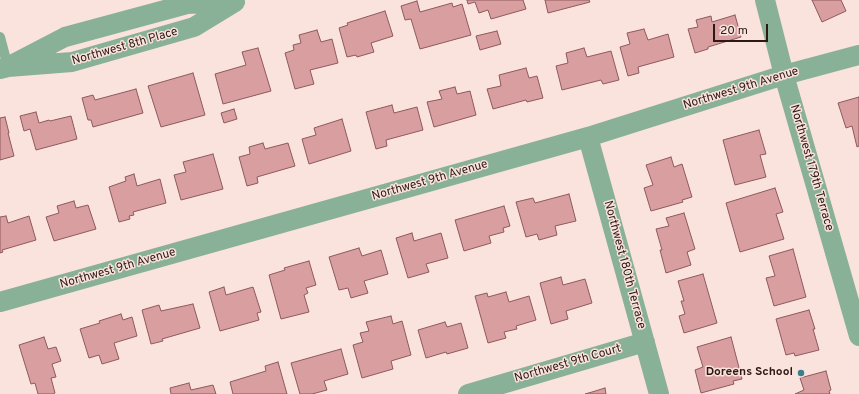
<!DOCTYPE html>
<html>
<head>
<meta charset="utf-8">
<style>
	body { margin:0 }
	#map { position:relative; width:859px; height:394px; overflow:hidden; background:#fbe3dd; font-family:Overpass,sans-serif }
	canvas { display:block }
	.scale { position:absolute; left:713px; top:24px; width:55px; height:18px; box-sizing:border-box; border:2px solid #2d1813; border-top:0; padding-left:5px; font-size:12px; line-height:14px; white-space:nowrap; color:#2d1813; -webkit-text-stroke:3px #fbe3dd; paint-order:stroke }
</style>
</head>
<body>
<div id="map">
<canvas width="859" height="394"></canvas>
<div class="scale">20 m</div>
</div>
<script>
const ctx = document.querySelector('canvas').getContext('2d');
ctx.lineJoin = 'round';
function paint(path, color) { ctx.fillStyle = color; ctx.fill(path, 'evenodd'); }
const toPath = rows => new Path2D(rows.map(r => 'M' + r).join(''));
function trace(path, color, width, dash) { ctx.strokeStyle = color; ctx.lineWidth = width; ctx.lineCap = dash ? 'butt' : 'round'; ctx.setLineDash(dash || []); ctx.stroke(path); }
function drawText(font, color, halo, rows, align = 'center') {
  ctx.font = font + ' Overpass,sans-serif'; ctx.lineWidth = 3; ctx.setLineDash([]); ctx.textBaseline = 'middle'; ctx.strokeStyle = halo; ctx.fillStyle = color; for (const [text, x, y, turn = 0] of rows) {
    ctx.save(); ctx.translate(x, y); ctx.rotate((+turn || 0) * Math.PI / 180); ctx.textAlign = isNaN(turn) ? turn : align; if (halo) ctx.strokeText(text, 0, 0); ctx.fillText(text, 0, 0); ctx.restore();
  }
}
const building = toPath([
	[467,0,523,0,526,9,491,19,488,10,479,13,475,2,468,4,467,0],
	[545,0,589,0,590,2,548,13,545,0],
	[812,0,841,0,846,11,822,22,812,0],
	[417,1,420,12,452,3,453,7,462,4,471,35,420,49,411,19,405,20,401,6,417,1],
	[385,11,393,36,371,43,374,52,357,57,356,55,347,57,339,28,348,25,347,23,385,11],
	[735,15,741,37,708,47,708,49,695,53,688,29,698,27,696,20,711,16,712,22,735,15],
	[644,29,648,40,668,34,674,57,638,67,639,73,628,76,620,47,630,44,627,33,644,29],
	[317,30,321,42,332,39,338,63,310,70,314,84,295,89,285,53,294,50,293,45,301,43,299,35,317,30],
	[497,31,501,44,480,50,476,36,497,31],
	[258,48,271,91,223,104,215,74,246,65,242,52,258,48],
	[584,48,587,57,611,51,619,80,603,84,601,80,562,90,556,66,568,63,566,53,584,48],
	[526,68,529,78,537,76,543,98,527,102,526,100,493,109,487,89,501,86,499,75,526,68],
	[193,73,205,115,161,127,148,86,193,73],
	[455,87,457,94,470,91,476,115,434,127,427,102,442,99,439,91,455,87],
	[136,89,143,113,93,127,91,120,88,120,82,98,93,95,95,100,136,89],
	[859,97,859,146,857,147,852,126,846,128,838,103,859,97],
	[392,105,394,113,417,107,423,130,386,140,387,146,376,149,366,112,392,105],
	[234,109,237,119,224,123,221,113,234,109],
	[36,112,39,123,49,120,50,121,71,116,77,139,36,150,30,129,24,131,20,116,36,112],
	[5,117,9,133,8,133,14,156,0,160,0,118,5,117],
	[342,119,351,151,309,164,302,139,316,135,314,128,342,119],
	[759,130,766,154,760,155,766,177,735,185,723,140,759,130],
	[263,143,265,149,288,143,295,166,257,177,258,183,247,186,239,157,250,154,249,147,263,143],
	[213,154,223,189,181,200,174,175,186,172,183,162,213,154],
	[671,157,674,167,682,164,692,197,682,200,683,202,651,211,644,188,653,185,646,165,671,157],
	[134,174,137,186,160,179,166,203,133,212,134,215,129,216,130,219,119,222,109,187,126,181,125,177,134,174],
	[775,188,783,212,776,214,784,239,740,252,726,203,775,188],
	[569,194,576,221,555,226,557,235,539,240,537,234,526,237,516,202,533,198,535,203,569,194],
	[74,201,76,208,88,205,96,229,54,241,46,217,59,213,57,206,74,201],
	[504,206,510,226,503,228,504,232,489,236,491,243,464,251,455,220,504,206],
	[684,213,695,249,687,252,691,265,666,273,660,250,662,250,656,229,669,226,666,218,684,213],
	[6,216,8,223,29,216,36,240,2,250,3,252,0,253,0,217,6,216],
	[412,233,414,241,441,233,448,258,426,264,429,272,408,278,396,238,412,233],
	[359,248,362,256,381,250,388,274,364,281,368,293,351,298,348,288,339,290,329,257,359,248],
	[793,249,806,297,774,306,766,278,775,276,769,256,793,249],
	[309,261,316,285,306,288,308,293,304,295,309,312,281,319,269,275,285,270,284,268,309,261],
	[703,274,717,323,684,333,679,316,685,314,681,301,684,301,678,281,703,274],
	[561,277,563,285,585,279,592,303,566,311,568,319,551,324,540,283,561,277],
	[224,287,226,295,253,287,261,312,257,313,259,320,220,331,209,292,224,287],
	[506,292,509,302,529,296,536,320,516,326,517,329,504,332,506,338,488,343,475,296,487,293,488,297,506,292],
	[193,304,200,328,162,339,163,341,151,344,142,310,159,305,161,311,193,304],
	[809,310,815,329,813,329,819,350,795,356,794,353,786,355,776,319,809,310],
	[121,314,123,320,132,317,137,336,114,343,119,359,102,364,99,355,89,358,80,329,100,323,99,321,121,314],
	[391,316,393,324,402,321,411,355,391,361,393,369,362,378,353,345,363,342,360,333,369,331,366,322,391,316],
	[445,322,447,327,461,323,468,348,447,354,446,352,426,358,418,330,445,322],
	[44,337,48,349,56,347,61,361,52,364,56,377,51,378,55,393,53,394,38,394,35,383,31,384,19,345,44,337],
	[731,337,742,379,733,381,734,384,701,393,695,370,703,367,697,347,731,337],
	[341,349,348,374,324,381,327,390,312,394,300,394,291,363,341,349],
	[278,362,287,394,233,394,230,382,266,371,265,366,278,362],
	[826,371,831,390,829,391,830,394,795,394,804,390,800,378,826,371],
	[189,383,191,390,213,385,216,394,171,394,170,388,189,383],
	[605,388,606,394,585,394,592,392,605,388]
]);
const lane = toPath([
	[0,37,8,67]
]);
const street = toPath([
	[765,0,784,75,859,336],
	[15,63,65,37,187,4,233,2],
	[0,69,8,67,72,62,194,27,235,2],
	[588,137,659,394],
	[0,302,588,137,784,75,859,55],
	[468,394,645,342]
]);
const markers = [
	[801,373,4,"#3b7e8e"]
];
const streetNames = [
	["Northwest 8th Place",125,47,-16],
	["Northwest 9th Avenue",741,89,-17],
	["Northwest 179th Terrace",811,168,74],
	["Northwest 9th Avenue",430,181,-16],
	["Northwest 180th Terrace",624,265,75],
	["Northwest 9th Avenue",118,269,-16],
	["Northwest 9th Court",568,364,-16]
];
const poiNames = [
	["Doreens School",793,373]
];
paint(building, '#d89ea0');
trace(building, '#8e595c', 1);
trace(lane, '#89b197', 10);
trace(street, '#89b197', 20);
for (const [x, y, r, color] of markers) { const dot = new Path2D(); dot.arc(x, y, r, 0, 2 * Math.PI); ctx.fillStyle = color; ctx.fill(dot); trace(dot, '#fbe3dd', 1.5); }
drawText('12px', '#2d1813', '#fbe3dd', streetNames);
drawText('bold 12px', '#2d1813', '#fbe3dd', poiNames, 'right');
</script>
</body>
</html>
